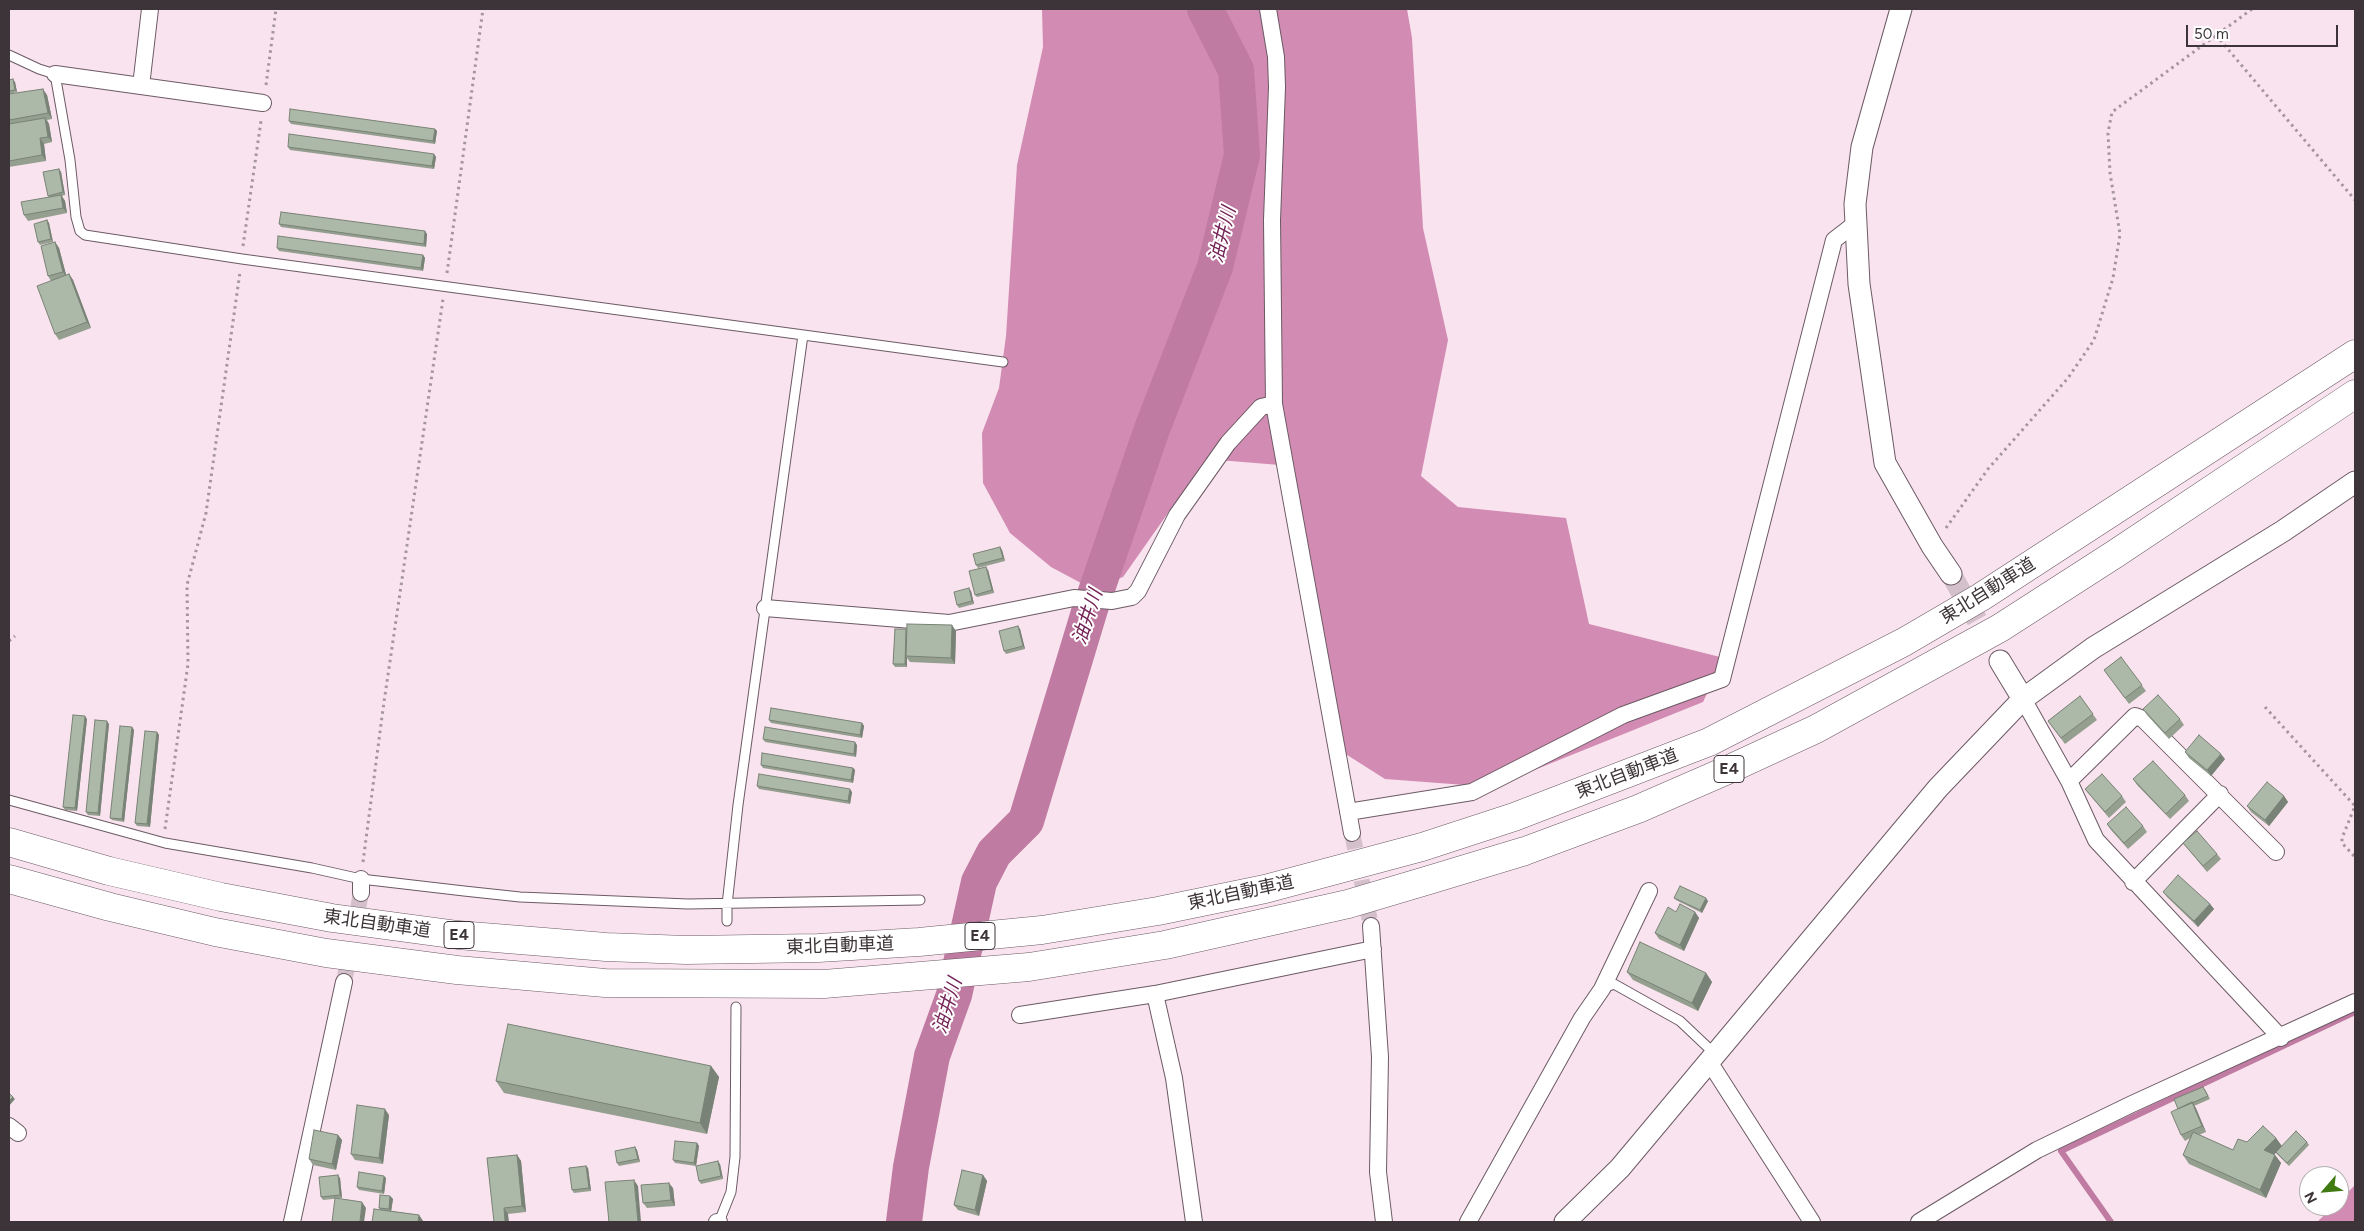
<!DOCTYPE html>
<html>
<head>
<meta charset="utf-8">
<style>
	body { margin:0 }
	#map { position:relative; width:2364px; height:1231px; overflow:hidden; background:#f9e3ee; font-family:Figtree,sans-serif }
	canvas { display:block }
	.frame { position:absolute; inset:0; border:10px solid #3c3438; pointer-events:none }
	.north { position:absolute; left:2299px; top:1166px; width:50px; height:50px; box-sizing:border-box; background:#fff; border:1px solid #b1aeaf; border-radius:50%; rotate:243deg; font-size:14px; font-weight:700; line-height:20px; text-align:center; color:#3c3438 }
	.north::after { content:''; display:block; margin:auto; width:18px; height:22px; background:#3f7a13; clip-path:polygon(50% 0,100% 100%,50% 72%,0 100%) }
	.scale { position:absolute; left:2186px; top:25px; width:152px; height:22px; box-sizing:border-box; border:2px solid #3c3438; border-top:0; padding-left:6px; font-size:15px; line-height:18px; white-space:nowrap; color:#3c3438; -webkit-text-stroke:4px #fff; paint-order:stroke }
</style>
</head>
<body>
<div id="map">
<canvas width="2364" height="1231"></canvas>
<div class="frame"></div>
<div class="north">N</div>
<div class="scale">50 m</div>
</div>
<script>
const ctx = document.querySelector('canvas').getContext('2d');
ctx.lineJoin = 'round';
function paint(path, color) { ctx.fillStyle = color; ctx.fill(path, 'evenodd'); }
const toPath = rows => new Path2D(rows.map(r => 'M' + r).join(''));
function trace(path, color, width, dash) { ctx.strokeStyle = color; ctx.lineWidth = width; ctx.lineCap = dash ? 'butt' : 'round'; ctx.setLineDash(dash || []); ctx.stroke(path); }
function drawText(font, color, halo, rows, align = 'center') {
  ctx.font = font + ' Figtree,"Noto Sans JP",sans-serif'; ctx.lineWidth = 4; ctx.setLineDash([]); ctx.textBaseline = 'middle'; ctx.strokeStyle = halo; ctx.fillStyle = color; for (const [text, x, y, turn = 0] of rows) {
    ctx.save(); ctx.translate(x, y); ctx.rotate((+turn || 0) * Math.PI / 180); ctx.textAlign = isNaN(turn) ? turn : align; if (halo) ctx.strokeText(text, 0, 0); ctx.fillText(text, 0, 0); ctx.restore();
  }
}
const forest = toPath([
	[1042,9,1407,9,1412,38,1423,228,1448,340,1421,476,1458,507,1566,518,1589,624,1724,658,1703,702,1492,787,1385,779,1333,746,1292,466,1206,459,1123,577,1100,586,1081,583,1051,567,1010,533,983,483,982,433,999,388,1006,336,1017,165,1043,47],
	[2355,1185,2355,1222,2317,1222,2334,1206,2339,1206,2339,1201]
]);
const stream = toPath([
	[2111,1222,2061,1151,2355,1012]
]);
const river = toPath([
	[904,1222,911,1167,932,1056,954,995,979,882,994,853,1026,821,1090,609,1152,429,1215,267,1242,155,1236,70,1205,9]
]);
const minorTunnel = toPath([
	[1352,833,1371,926],
	[344,982,361,893]
]);
const tertiaryTunnel = toPath([
	[1951,574,2000,661]
]);
const path = toPath([
	[2216,35,2355,200],
	[266,85,276,9],
	[243,246,261,121],
	[447,273,483,9],
	[1946,528,1988,469,2068,378,2094,340,2113,278,2120,234,2110,173,2108,133,2112,112,2252,9],
	[9,641,15,636],
	[2265,707,2355,806,2342,838,2342,843,2355,857],
	[165,829,188,664,187,585,206,513,240,272],
	[363,862,383,709,443,299]
]);
const service = toPath([
	[9,55,39,69,55,74,70,160,76,217,80,231,85,235,242,259,1003,362],
	[9,800,165,843,312,868,361,879,464,891,520,897,688,904,920,900],
	[727,921,727,905,738,805,803,335],
	[1603,988,1614,984,1680,1021,1716,1055],
	[719,1222,731,1192,735,1157,736,1007]
]);
const minor = toPath([
	[1268,9,1276,57,1277,87,1272,220,1274,404,1352,833],
	[55,74,263,103],
	[141,86,150,9],
	[765,608,949,623,1074,598,1112,601,1132,597,1138,591,1177,515,1228,443,1261,407,1274,404],
	[2023,699,2069,781,2096,840,2281,1038],
	[2069,781,2135,716,2143,719,2276,852],
	[1348,812,1472,792,1623,715,1722,679,1834,240,1856,223],
	[2133,882,2220,794],
	[361,893,361,879],
	[1371,926,1380,1057,1378,1172,1384,1222],
	[1155,994,1174,1078,1194,1222],
	[1020,1015,1155,994,1373,949],
	[1710,1063,1812,1222],
	[9,1126,18,1133],
	[292,1222,344,982],
	[717,1222,719,1222],
	[1468,1222,1582,1018,1602,989,1649,891],
	[1919,1222,2037,1150,2132,1104,2355,1002]
]);
const tertiary = toPath([
	[1901,9,1862,147,1855,204,1859,284,1885,463,1932,546,1951,574],
	[2000,661,2023,699],
	[1565,1222,1620,1168,1938,788,2023,699,2093,648,2283,531,2355,482]
]);
const motorway = toPath([
	[9,842,109,871,221,897,332,918,458,935,606,947,686,950,818,948,919,942,1042,930,1158,911,1265,889,1422,847,1514,817,1709,742,1904,642,1981,597,2355,354],
	[9,879,110,907,215,932,326,953,457,970,605,983,824,984,1029,967,1165,945,1348,904,1429,880,1525,851,1638,809,1723,772,1816,729,2000,628,2115,554,2355,394]
]);
const wall = toPath([
	[113,9,125,9,114,10],
	[9,80,15,82,17,92,9,94],
	[9,94,47,95,52,119,47,120,49,124,52,142,44,144,46,161,9,167],
	[289,121,435,129,437,131,435,144,291,124],
	[288,147,434,154,436,157,434,169,290,150],
	[59,169,61,172,65,195,62,196,65,201,67,213,28,221,24,215,49,197,48,196],
	[47,220,49,223,53,242,40,245,38,242],
	[279,224,427,234,426,247,281,227],
	[55,242,59,248,66,275,69,274,73,280,91,328,59,340,55,334,51,281,48,276],
	[277,248,423,255,425,258,423,271,279,251],
	[1000,547,1002,550,1005,561,978,568,976,565],
	[988,570,994,593,977,597,975,595],
	[971,591,974,604,959,608,957,605],
	[895,629,956,631,955,664,910,662,907,658,907,667,895,667,893,664],
	[1020,629,1025,649,1006,654,1004,651],
	[2121,657,2146,691,2129,704,2104,670],
	[2080,696,2097,720,2065,744,2048,721],
	[2143,709,2180,719,2184,725,2169,739,2147,715],
	[87,719,77,811,65,810,63,807],
	[769,720,862,723,864,726,862,738,771,723],
	[109,724,100,816,88,815,86,812],
	[132,727,134,730,124,822,112,820,110,818],
	[157,732,159,735,150,827,137,826,135,823],
	[763,739,857,745,856,757,765,742],
	[2185,752,2225,759,2211,776,2189,758],
	[761,765,853,768,855,770,853,783,763,768],
	[2133,779,2185,795,2189,801,2170,819,2137,785],
	[757,786,852,792,850,804,759,789],
	[2085,789,2122,796,2126,802,2109,818],
	[2284,796,2288,802,2269,826,2251,812,2247,806],
	[2107,824,2143,826,2147,832,2128,849,2111,830],
	[2183,843,2217,854,2221,859,2207,872],
	[2163,892,2210,904,2214,909,2198,927,2167,897],
	[1674,898,1708,901,1702,913,1676,900],
	[1676,912,1695,912,1699,918,1684,951,1659,939,1655,933],
	[1627,972,1706,973,1712,982,1698,1011,1633,980],
	[711,1066,719,1077,707,1134,504,1093,496,1081],
	[2205,1089,2210,1099,2194,1106,2206,1132,2199,1135,2233,1150,2247,1142,2276,1138,2281,1146,2307,1142,2309,1145,2289,1166,2276,1153,2274,1154,2281,1163,2266,1198,2189,1164,2183,1155,2190,1138,2185,1141,2181,1135,2178,1109],
	[389,1115,383,1164,355,1160,351,1154],
	[338,1135,342,1140,336,1170,313,1165,309,1159],
	[697,1143,699,1146,696,1166,675,1163,673,1160],
	[635,1147,637,1150,640,1162,619,1166,617,1163],
	[517,1155,521,1161,526,1212,508,1214,494,1222],
	[720,1164,723,1179,701,1184,699,1181],
	[586,1166,588,1168,591,1191,574,1193,572,1190],
	[983,1175,987,1181,979,1216,958,1210,954,1205],
	[340,1178,342,1198,323,1200,321,1197],
	[386,1178,384,1194,359,1190,357,1187],
	[673,1188,675,1206,647,1208,643,1203],
	[390,1196,393,1199,391,1211,419,1215,423,1221,423,1222,372,1222,380,1210,379,1208]
]);
const shadedWall = toPath([
	[13,79,15,82,17,92,15,90],
	[43,89,47,95,52,119,48,113],
	[45,118,49,124,52,142,48,137],
	[435,129,437,131,435,144,433,141],
	[40,138,44,144,46,161,42,155],
	[434,154,436,157,434,169,432,166],
	[59,169,61,172,65,195,63,192],
	[61,195,65,201,67,213,63,208],
	[47,220,49,223,53,242,51,239],
	[425,231,427,234,426,247,424,244],
	[55,242,59,248,67,278,63,272],
	[423,255,425,258,423,271,421,268],
	[69,274,73,280,91,328,87,322],
	[1000,547,1002,550,1005,561,1003,558],
	[986,567,988,570,994,593,992,590],
	[969,588,971,591,974,604,972,601],
	[952,625,956,631,955,664,951,658],
	[1018,626,1020,629,1025,649,1023,646],
	[906,629,906,656,907,658,907,667,905,664],
	[85,716,87,719,77,811,75,808],
	[107,721,109,724,100,816,98,813],
	[862,723,864,726,862,738,860,735],
	[132,727,134,730,124,822,122,819],
	[157,732,159,735,150,827,147,824],
	[855,742,857,745,856,757,854,754],
	[2221,754,2225,759,2211,776,2207,770],
	[853,768,855,770,853,783,851,780],
	[850,789,852,792,850,804,848,801],
	[2284,796,2288,802,2269,826,2265,820],
	[1706,898,1708,901,1702,913,1700,910],
	[2210,904,2214,909,2198,927,2194,921],
	[1695,912,1699,918,1684,951,1680,945],
	[1706,973,1712,982,1698,1011,1692,1003],
	[711,1066,719,1077,707,1134,700,1123],
	[13,1097,15,1099,9,1106,9,1101],
	[2192,1102,2196,1108,2206,1132,2202,1126],
	[385,1109,389,1115,383,1164,379,1158],
	[338,1135,342,1140,336,1170,332,1164],
	[2276,1138,2282,1146,2270,1159,2264,1150],
	[697,1143,699,1146,696,1166,694,1163],
	[635,1147,637,1150,640,1162,638,1159],
	[517,1155,521,1161,526,1212,522,1206],
	[2275,1155,2281,1163,2266,1198,2260,1190],
	[718,1161,720,1164,723,1179,721,1176],
	[586,1166,588,1168,591,1191,589,1188],
	[338,1175,340,1178,342,1198,340,1195],
	[983,1175,987,1181,979,1216,975,1210],
	[384,1176,386,1178,384,1194,382,1191],
	[634,1180,638,1186,641,1222,638,1222],
	[669,1183,673,1188,675,1206,671,1200],
	[390,1196,393,1199,391,1212,389,1209],
	[362,1202,366,1208,364,1222,360,1222],
	[504,1208,508,1214,509,1222,505,1222],
	[419,1215,423,1221,423,1222,418,1222]
]);
const building = toPath([
	[13,79,15,90,9,91,9,80,13,79],
	[43,89,48,113,9,120,9,94,43,89],
	[290,109,435,129,433,141,289,121,290,109],
	[45,118,48,137,40,138,42,155,9,161,9,124,45,118],
	[289,134,434,154,432,166,288,147,289,134],
	[59,169,63,192,48,196,43,172,59,169],
	[61,195,63,208,24,215,21,202,61,195],
	[281,212,425,231,424,244,279,224,281,212],
	[47,220,51,239,38,242,34,224,47,220],
	[278,236,423,255,421,268,277,248,278,236],
	[55,242,63,272,48,276,41,246,55,242],
	[69,274,87,322,55,334,37,286,69,274],
	[1000,547,1003,558,976,565,973,554,1000,547],
	[986,567,992,590,975,595,969,571,986,567],
	[969,588,972,601,957,605,954,592,969,588],
	[907,624,952,625,951,658,906,656,907,624],
	[1018,626,1023,646,1004,651,999,631,1018,626],
	[895,629,906,629,905,664,893,664,895,629],
	[2121,657,2142,685,2125,698,2104,670,2121,657],
	[2158,695,2180,719,2165,733,2143,709,2158,695],
	[2080,696,2093,714,2061,738,2048,721,2080,696],
	[771,708,862,723,860,735,769,720,771,708],
	[73,715,85,716,75,808,63,807,73,715],
	[95,720,107,721,98,813,86,812,95,720],
	[120,726,132,727,122,819,110,818,120,726],
	[765,727,855,742,854,754,763,739,765,727],
	[145,731,157,732,147,824,135,823,145,731],
	[2199,735,2221,754,2207,770,2185,752,2199,735],
	[762,753,853,768,851,780,761,765,762,753],
	[2153,761,2185,795,2166,814,2133,779,2153,761],
	[759,774,850,789,848,801,757,786,759,774],
	[2102,774,2122,796,2105,812,2085,789,2102,774],
	[2267,782,2284,796,2265,820,2247,806,2267,782],
	[2126,807,2143,826,2124,843,2107,824,2126,807],
	[2197,831,2217,854,2203,866,2183,843,2197,831],
	[2178,875,2210,904,2194,921,2163,892,2178,875],
	[1680,886,1706,898,1700,910,1674,898,1680,886],
	[1680,904,1695,912,1680,945,1655,933,1668,907,1676,912,1680,904],
	[1640,942,1706,973,1692,1003,1627,972,1640,942],
	[508,1024,711,1066,700,1123,496,1081,508,1024],
	[2203,1087,2208,1096,2178,1109,2174,1099,2203,1087],
	[9,1093,13,1097,9,1101,9,1093],
	[2192,1102,2202,1126,2181,1135,2171,1112,2192,1102],
	[357,1105,385,1109,379,1158,351,1154,357,1105],
	[2263,1126,2276,1138,2264,1150,2275,1155,2260,1190,2183,1155,2193,1132,2233,1150,2238,1139,2247,1142,2263,1126],
	[314,1130,338,1135,332,1164,309,1159,314,1130],
	[2296,1131,2307,1142,2287,1163,2276,1152,2296,1131],
	[675,1141,697,1143,694,1163,673,1160,675,1141],
	[635,1147,638,1159,617,1163,615,1151,635,1147],
	[517,1155,522,1206,504,1208,505,1222,494,1222,487,1158,517,1155],
	[718,1161,721,1176,699,1181,696,1166,718,1161],
	[586,1166,589,1188,572,1190,569,1168,586,1166],
	[962,1170,983,1175,975,1210,954,1205,962,1170],
	[359,1172,384,1176,382,1191,357,1187,359,1172],
	[338,1175,340,1195,321,1197,319,1177,338,1175],
	[634,1180,638,1222,609,1222,605,1182,634,1180],
	[669,1183,671,1200,643,1203,641,1185,669,1183],
	[380,1195,390,1196,389,1209,379,1208,380,1195],
	[335,1198,362,1202,360,1222,332,1222,335,1198],
	[374,1209,419,1215,418,1222,372,1222,374,1209]
]);
const shields = [
	[1729,769,30],
	[459,935,30],
	[980,936,30]
];
const shieldNames = [
	["E4",1729,769],
	["E4",459,935],
	["E4",980,936]
];
const streetNames = [
	["東北自動車道",1988,591,-32],
	["東北自動車道",1627,774,-21],
	["東北自動車道",1241,893,-12],
	["東北自動車道",377,924,8],
	["東北自動車道",840,946,-2]
];
const waterNames = [
	["油井川",1223,235,-76],
	["油井川",1088,617,-72],
	["油井川",948,1006,-73]
];
paint(forest, '#d28bb3');
trace(stream, '#c07ba2', 6);
trace(river, '#c07ba2', 36);
trace(minorTunnel, '#d3c0ca', 16, [16, 8]);
trace(tertiaryTunnel, '#d3c0ca', 21, [21, 11]);
trace(service, '#6c5a64', 11);
trace(minor, '#6c5a64', 18);
trace(tertiary, '#6c5a64', 23);
trace(motorway, '#6c5a64', 29);
trace(path, '#a5959d', 3, [2.5, 4]);
trace(service, '#fff', 9);
trace(minor, '#fff', 16);
trace(tertiary, '#fff', 21);
trace(motorway, '#fff', 28);
paint(wall, '#959f90');
paint(shadedWall, '#798276');
paint(building, '#adb9a8');
trace(building, '#798276', 1);
for (const [x, y, w] of shields) { const box = new Path2D(); box.roundRect(x - w / 2, y - 13.5, w, 27, 4); ctx.fillStyle = '#fff'; ctx.fill(box); trace(box, '#3c3438', 1); }
drawText('bold 16px', '#3c3438', null, shieldNames);
drawText('18px', '#3c3438', '#fff', streetNames);
drawText('italic 19px', '#762458', '#fff', waterNames);
</script>
</body>
</html>
